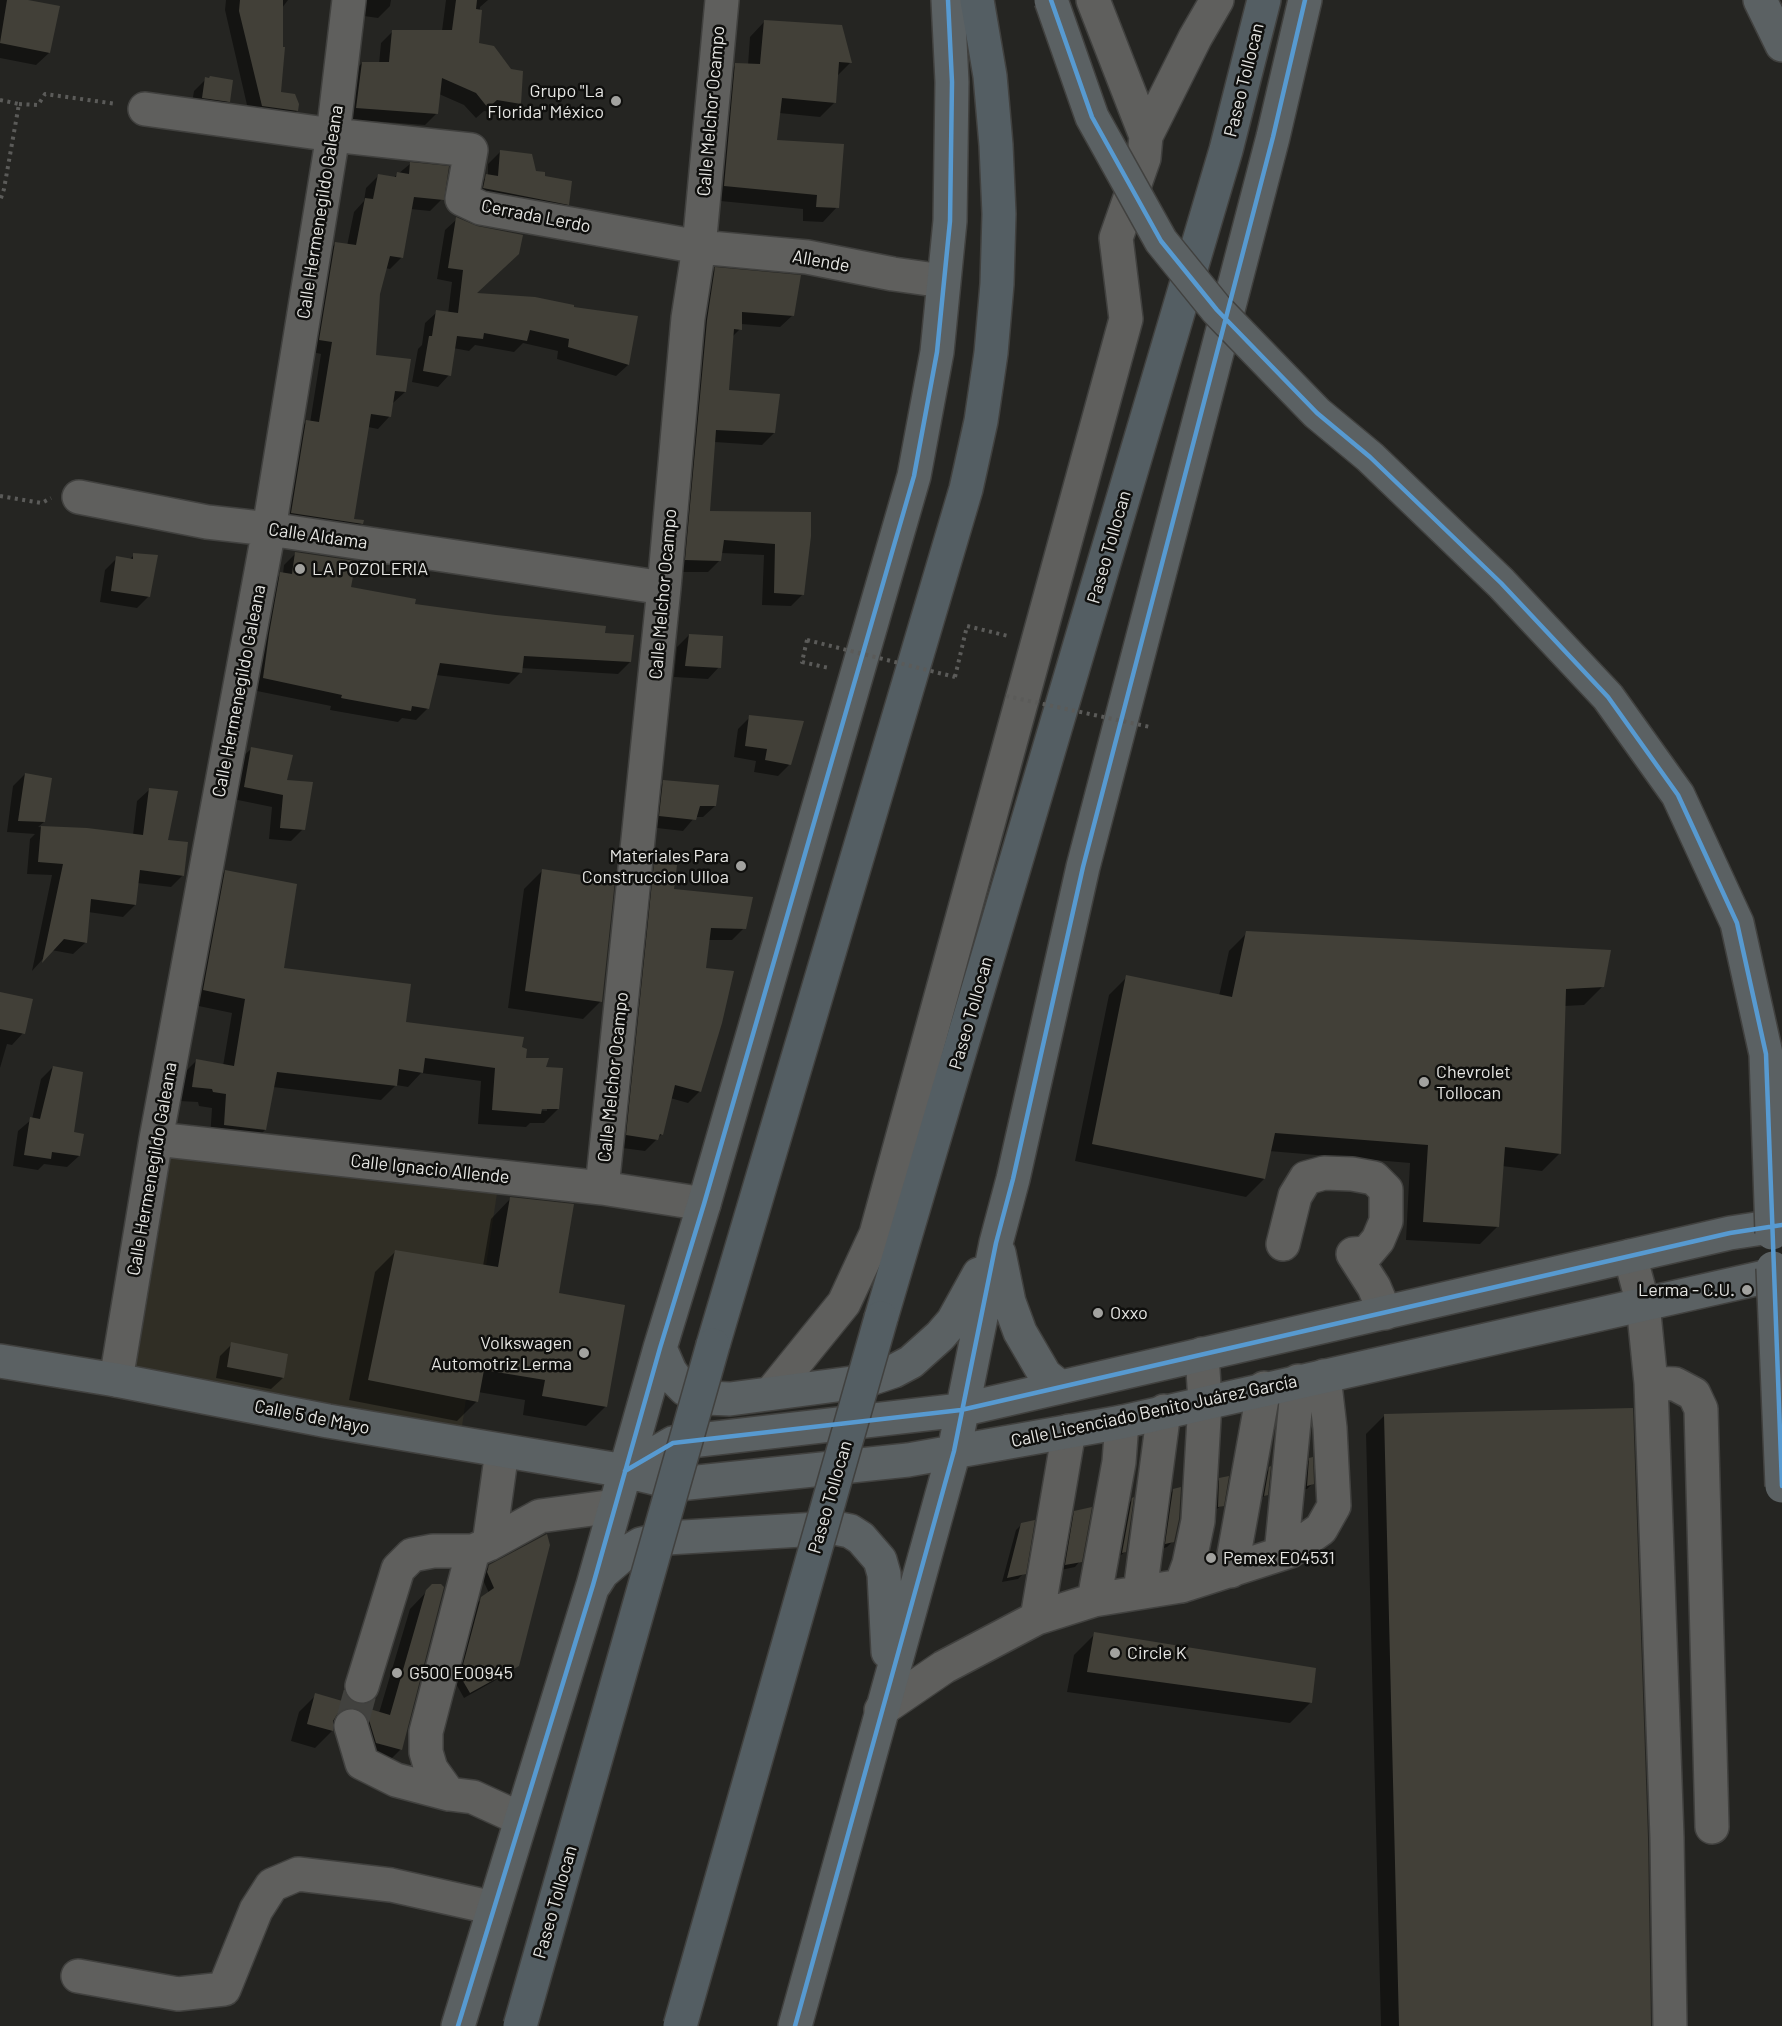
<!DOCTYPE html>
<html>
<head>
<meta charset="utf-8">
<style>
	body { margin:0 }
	canvas { display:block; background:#252522 }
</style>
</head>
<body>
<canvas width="1782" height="2026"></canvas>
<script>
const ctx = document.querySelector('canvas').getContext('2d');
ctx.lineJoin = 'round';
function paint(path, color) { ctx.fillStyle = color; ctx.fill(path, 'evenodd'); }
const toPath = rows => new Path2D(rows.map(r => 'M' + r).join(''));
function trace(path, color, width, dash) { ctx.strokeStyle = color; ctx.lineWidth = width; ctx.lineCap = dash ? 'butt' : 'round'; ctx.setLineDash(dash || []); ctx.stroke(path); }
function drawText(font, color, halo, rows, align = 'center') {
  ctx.font = font + ' Barlow,sans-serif'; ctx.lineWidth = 5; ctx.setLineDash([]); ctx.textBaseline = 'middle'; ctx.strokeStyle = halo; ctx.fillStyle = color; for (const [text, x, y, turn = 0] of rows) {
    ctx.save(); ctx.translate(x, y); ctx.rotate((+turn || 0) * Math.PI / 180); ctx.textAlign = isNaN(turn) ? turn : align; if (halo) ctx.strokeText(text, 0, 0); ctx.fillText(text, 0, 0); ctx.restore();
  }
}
const built = toPath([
	[172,1150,497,1193,462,1426,135,1372]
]);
const shadow = toPath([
	[0,0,21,0,49,53,36,65,0,58],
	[226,0,288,0,282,8,279,93,297,111,285,122,250,118,225,10],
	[360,0,391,0,390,6,378,18,357,15],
	[446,0,488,0,480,7,477,45,519,103,508,115,484,111,476,118,464,105,439,94,437,113,425,125,345,119,350,75,362,63,379,64,381,43,393,31,442,31],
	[764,22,850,63,836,77,835,102,820,117,779,113,775,141,837,207,823,222,803,221,803,209,710,200,721,79,736,65,748,65,750,37],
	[206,79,228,101,216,113,191,109,194,91],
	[500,152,544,177,568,204,556,216,472,200,474,188,488,176,488,164],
	[410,164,442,199,430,211,410,209,402,257,390,269,385,268,378,294,375,356,405,392,393,403,389,417,378,429,368,427,353,520,362,523,350,535,280,525,294,434,306,422,310,423,321,354,308,351,323,256,335,244,347,246,354,212,364,201,366,188,378,176,393,178],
	[457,219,475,294,637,318,628,365,616,376,557,359,558,351,523,343,514,352,475,345,469,351,453,348,449,375,438,387,412,382,418,349,422,345,425,323,437,312,448,314,452,282,437,279,445,230],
	[715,269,793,315,780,327,741,324,740,329,732,337,728,391,774,433,762,445,714,442,708,513,809,514,803,594,791,606,762,605,764,555,721,553,720,560,708,572,674,572,703,281],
	[296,553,350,588,413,606,603,635,630,662,618,674,521,668,521,672,509,684,436,675,428,708,416,720,402,718,398,722,330,710,331,706,252,690,269,585,281,574,283,574,284,565],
	[134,555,149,596,137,608,100,602,105,570,117,558,129,560],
	[689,635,719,667,708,679,674,677,677,647],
	[750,717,789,765,778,776,754,772,756,761,734,757,738,729],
	[251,749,285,782,303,829,291,841,269,839,272,807,233,799,239,760],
	[25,774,44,822,38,827,133,835,137,801,149,790,166,841,183,875,171,887,137,883,135,905,123,917,88,912,85,943,73,954,51,950,32,971,52,875,27,874,30,839,35,834,7,832,13,786],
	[664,782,715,806,703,817,695,817,683,831,648,827,652,794],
	[655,865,672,890,744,928,732,940,708,940,704,970,700,1091,688,1103,670,1098,661,1135,645,1151,615,1147,643,877],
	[225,871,282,970,404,1023,520,1048,525,1059,544,1069,558,1109,544,1123,530,1123,526,1127,478,1124,481,1081,421,1073,408,1087,396,1085,381,1100,273,1087,265,1130,251,1144,210,1139,212,1108,199,1106,198,1102,179,1101,182,1075,196,1061,223,1066,232,1013,189,1004,211,886],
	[547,1108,547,1111,535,1110],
	[542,871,601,1001,583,1019,508,1008,524,889],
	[1247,933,1602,987,1584,1005,1564,1006,1560,1153,1542,1171,1502,1166,1498,1226,1480,1244,1406,1240,1410,1163,1269,1151,1264,1179,1246,1197,1075,1161,1109,995,1127,977,1219,996,1229,951],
	[0,994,23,1033,12,1045,7,1044,0,1068],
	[53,1067,79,1156,67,1167,44,1164,38,1170,13,1166,18,1131,32,1119,41,1079],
	[511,1198,558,1295,606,1406,586,1426,523,1415,525,1400,478,1392,477,1401,457,1421,349,1400,375,1272,395,1252,483,1266,491,1219],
	[232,1344,283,1378,271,1389,216,1378,220,1356],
	[1384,1416,1650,2026,1381,2026,1366,1434],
	[1310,1459,1313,1483,1307,1489,1302,1490,1304,1465],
	[1269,1469,1267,1494,1259,1500,1264,1474],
	[1220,1479,1222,1505,1213,1512,1214,1485],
	[1173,1490,1173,1541,1167,1547,1161,1549,1168,1496],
	[1132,1500,1125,1552,1117,1558,1127,1505],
	[1075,1512,1080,1561,1075,1567,1061,1570,1069,1518],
	[1022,1524,1024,1573,1018,1579,1002,1582,1016,1530],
	[490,1566,518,1665,512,1671,464,1698,455,1682,476,1604,489,1593,482,1578,484,1572],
	[433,1585,401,1749,384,1766,338,1724,331,1724,332,1731,315,1748,291,1741,299,1712,316,1695,379,1713,410,1609],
	[1095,1634,1311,1702,1290,1723,1067,1692,1074,1655]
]);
const building = toPath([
	[7,0,28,0,60,6,50,53,0,43],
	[240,0,283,0,283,47,285,47,281,92,295,94,299,104,298,111,262,106,239,11],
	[456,0,477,0,476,9,482,10,479,43,494,46,511,69,523,71,521,104,497,100,488,108,476,93,442,78,438,114,356,108,362,62,389,62,392,30,452,30],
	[764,20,842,25,852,63,839,62,836,103,782,98,777,140,844,144,839,208,816,207,817,195,724,186,735,63,760,64],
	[210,76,233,80,230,102,202,98,205,77,209,78],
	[500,150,532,154,536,171,545,172,545,176,572,181,569,205,483,188,486,174,498,176],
	[410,162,449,166,444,200,414,197,403,258,390,256,380,294,376,355,411,359,406,392,395,391,391,417,371,414,354,519,364,520,363,524,291,513,306,420,319,422,332,342,319,340,335,242,356,245,365,198,373,199,378,174,396,177,397,172,409,174],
	[456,217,477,226,523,235,519,254,477,293,535,297,574,305,574,307,638,316,629,365,568,347,569,339,530,330,527,341,484,333,483,339,457,336,451,376,423,371,429,336,432,336,436,310,458,313,463,270,448,268],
	[715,267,801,275,794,316,742,312,742,330,734,329,729,390,780,394,775,433,716,430,710,511,811,512,811,536,804,595,774,593,775,544,724,540,721,561,685,560,707,320],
	[295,552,356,561,351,587,416,599,415,604,496,615,606,626,605,633,634,635,631,662,524,656,522,673,440,663,429,709,412,706,411,711,341,698,342,695,263,678,269,634,280,572,292,574],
	[133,553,158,555,150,597,111,591,116,556,133,559],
	[689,634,723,636,721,668,685,666],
	[749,715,804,721,791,765,765,760,767,749,745,746],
	[251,747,293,755,287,780,313,782,305,830,280,828,283,795,244,787],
	[25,773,52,778,45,822,18,821],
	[663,780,719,785,716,806,700,806,696,820,659,816],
	[149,788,178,791,168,840,188,842,184,876,140,870,136,905,91,899,87,943,64,939,42,963,63,864,38,862,41,826,87,828,143,835],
	[654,863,677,865,674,889,753,897,746,929,711,928,706,968,734,971,722,1023,701,1092,675,1085,663,1135,660,1134,658,1140,626,1135],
	[542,869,615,880,602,1002,525,991],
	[225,870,297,884,284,968,411,984,406,1022,524,1037,522,1047,527,1049,526,1058,549,1058,546,1067,563,1068,559,1109,542,1109,541,1114,492,1110,495,1068,425,1058,423,1073,399,1069,397,1086,277,1072,266,1130,224,1125,226,1094,213,1092,212,1089,192,1087,196,1059,234,1066,245,999,203,990],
	[1246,931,1611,950,1604,987,1566,989,1561,1154,1505,1147,1499,1227,1423,1222,1428,1145,1275,1133,1265,1179,1092,1144,1126,975,1232,997],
	[0,992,33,999,25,1034,0,1029],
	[53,1066,83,1072,74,1132,84,1134,80,1156,52,1152,51,1159,24,1155,30,1117,40,1119],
	[510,1197,574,1204,559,1293,625,1305,607,1407,542,1396,545,1380,484,1370,478,1402,368,1380,395,1250,498,1267],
	[231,1342,288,1354,284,1378,227,1367],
	[1633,1408,1648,1838,1651,2026,1399,2026,1384,1414],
	[1313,1457,1314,1484,1307,1486,1309,1458],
	[1271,1466,1268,1495,1264,1496,1269,1467],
	[1229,1476,1224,1506,1218,1507,1219,1478],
	[1181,1487,1179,1519,1174,1542,1165,1544,1173,1489],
	[1134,1497,1126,1552,1122,1553,1132,1498],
	[1092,1507,1082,1562,1065,1565,1074,1511],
	[1035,1520,1026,1574,1007,1578,1021,1523],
	[547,1534,550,1545,519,1666,470,1693,460,1676,481,1597,494,1588,487,1572,489,1565],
	[432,1584,441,1584,444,1587,402,1750,376,1743,369,1720,364,1713,356,1708,346,1708,338,1713,333,1721,333,1731,307,1724,315,1693,390,1715,426,1590],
	[1094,1632,1316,1668,1312,1703,1087,1672]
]);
const minorTunnel = toPath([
	[351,1726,362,1686]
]);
const path = toPath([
	[0,100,19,104,4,189,0,201],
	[19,104,38,105,45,94,117,104],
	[0,496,42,503,51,498],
	[807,640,802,662,829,668],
	[955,677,967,626,1008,636]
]);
const minor = toPath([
	[145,109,333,135,471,150,462,199,481,208,699,247,807,257,893,274,943,281],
	[1146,136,1195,38,1217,0],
	[79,497,207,522,269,529,664,588],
	[156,1139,602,1188,704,1204],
	[602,1188,664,588,688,318,699,247,722,0],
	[1283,1244,1295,1196,1306,1178,1324,1173,1352,1174,1374,1178,1386,1190,1386,1221,1378,1240,1367,1253,1353,1254,1374,1287,1385,1313],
	[1630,1256,1643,1304,1651,1383,1667,1838,1670,2026],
	[116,1380,156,1139,269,529,333,135,349,0],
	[1651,1383,1675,1384,1694,1394,1701,1409,1712,1827],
	[771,1393,844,1303,876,1234,1126,319,1116,238,1144,158,1146,136,1093,0],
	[489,1544,502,1451],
	[1281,1554,1298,1381],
	[1231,1571,1264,1388],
	[1181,1586,1290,1551,1321,1529,1334,1506,1330,1428,1324,1376],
	[1140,1592,1164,1411],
	[1094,1600,1181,1586,1189,1564,1198,1521,1205,1402,1202,1354],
	[1037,1618,1069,1431],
	[362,1686,398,1569,412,1555,433,1551,473,1551],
	[881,1710,944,1667,1037,1618,1094,1600,1119,1462,1122,1422],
	[351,1726,362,1763,396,1780,449,1794],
	[521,1819,473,1797,449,1794,431,1769,426,1752,426,1732,473,1551,489,1544,540,1516,615,1506],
	[78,1976,178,1994,224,1989,256,1910,272,1885,298,1874,391,1885,494,1908]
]);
const major = toPath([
	[1760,0,1782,45],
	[999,1253,1009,1302,1020,1332,1045,1375,1060,1387],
	[660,1348,670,1371,677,1381,685,1389,706,1398,730,1399,852,1383,873,1378,894,1371,911,1362,940,1336,953,1321,979,1274],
	[0,1361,116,1380,328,1421,625,1471,679,1484,908,1460,1122,1422,1782,1273],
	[625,1471,673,1443,961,1410,1730,1233,1782,1225],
	[595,1584,602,1573,624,1554,641,1544,667,1538,835,1528,850,1531,861,1538,880,1560,884,1574,888,1652],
	[458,2026,593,1585,660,1348,704,1204,914,476,937,352,950,221,952,82,948,0],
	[795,2026,954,1451,996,1243,1013,1179,1083,867,1273,137,1305,0]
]);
const highway = toPath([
	[881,1318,1226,150,1264,0],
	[713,1345,966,489,981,421,991,353,997,284,999,214,996,145,990,76,977,0]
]);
const pathBridge = toPath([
	[807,640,955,677],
	[1006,696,1150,727]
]);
const majorBridge = toPath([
	[1051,0,1092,117,1161,241,1217,310,1317,413,1370,457,1501,583,1608,697,1678,795,1737,923,1766,1054,1772,1233],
	[1773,1268,1782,1486]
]);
const highwayBridge = toPath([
	[520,2026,713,1345],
	[680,2026,881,1318]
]);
const bus1 = toPath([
	[1051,0,1092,117,1161,241,1217,310,1317,413,1370,457,1501,583,1608,697,1678,795,1737,923,1766,1054,1782,1486],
	[625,1471,673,1443,961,1410,1730,1233,1782,1225],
	[458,2026,593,1585,660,1348,704,1204,914,476,937,352,950,221,952,82,948,0],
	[795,2026,954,1451,996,1243,1013,1179,1083,867,1273,137,1305,0]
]);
const markers = [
	[616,101,6,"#a2a29f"],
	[300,569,6,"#a2a29f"],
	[741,866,6,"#a2a29f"],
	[1424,1082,6,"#a2a29f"],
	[1747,1290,6,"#a2a29f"],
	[1098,1313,6,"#a2a29f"],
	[584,1353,6,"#a2a29f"],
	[1211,1558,6,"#a2a29f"],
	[1115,1653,6,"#a2a29f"],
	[397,1673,6,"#a2a29f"]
];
const streetNames = [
	["Paseo Tollocan",1244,80,-76],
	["Calle Melchor Ocampo",711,111,-85],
	["Calle Hermenegildo Galeana",320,212,-81],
	["Cerrada Lerdo",536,216,11],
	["Allende",821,261,10],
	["Calle Aldama",318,536,8],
	["Paseo Tollocan",1109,547,-74],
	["Calle Melchor Ocampo",663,594,-85],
	["Calle Hermenegildo Galeana",239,691,-79],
	["Paseo Tollocan",971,1013,-74],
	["Calle Melchor Ocampo",613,1077,-84],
	["Calle Hermenegildo Galeana",152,1169,-80],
	["Calle Ignacio Allende",430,1169,6],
	["Calle Licenciado Benito Juárez García",1154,1411,-12],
	["Calle 5 de Mayo",312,1417,11],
	["Paseo Tollocan",830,1497,-74],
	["Paseo Tollocan",555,1902,-74]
];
const poiNames = [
	["Grupo \"La",604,91,"right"],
	["Florida\" México",604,112,"right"],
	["LA POZOLERIA",312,569],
	["Materiales Para",729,856,"right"],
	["Construccion Ulloa",729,877,"right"],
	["Chevrolet",1436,1072],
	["Tollocan",1436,1093],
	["Lerma - C.U.",1735,1290,"right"],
	["Oxxo",1110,1313],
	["Volkswagen",572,1343,"right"],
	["Automotriz Lerma",572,1364,"right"],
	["Pemex E04531",1223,1558],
	["Circle K",1127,1653],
	["G500 E00945",409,1673]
];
paint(built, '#302e25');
paint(shadow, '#0007');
paint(building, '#424038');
trace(minorTunnel, '#42423f', 33, [33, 16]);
trace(minor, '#41413f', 36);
trace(major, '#41413f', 36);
trace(highway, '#41413f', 36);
trace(path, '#5b5b59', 4, [3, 4.5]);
trace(minor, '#5f5f5d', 33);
trace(major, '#5b6163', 33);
trace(highway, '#545e63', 33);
trace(majorBridge, '#41413f', 36, []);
trace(highwayBridge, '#41413f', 36, []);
trace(pathBridge, '#5b5b59', 4, [3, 4.5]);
trace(majorBridge, '#5b6163', 33);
trace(highwayBridge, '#545e63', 33);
trace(bus1, '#579ad1', 4.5);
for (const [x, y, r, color] of markers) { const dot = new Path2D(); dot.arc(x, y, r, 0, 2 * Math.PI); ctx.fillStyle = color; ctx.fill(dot); trace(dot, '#0f0f0d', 2); }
drawText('18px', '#e5e5e2', '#0f0f0d', streetNames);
drawText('18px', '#e5e5e2', '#0f0f0d', poiNames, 'left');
</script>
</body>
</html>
